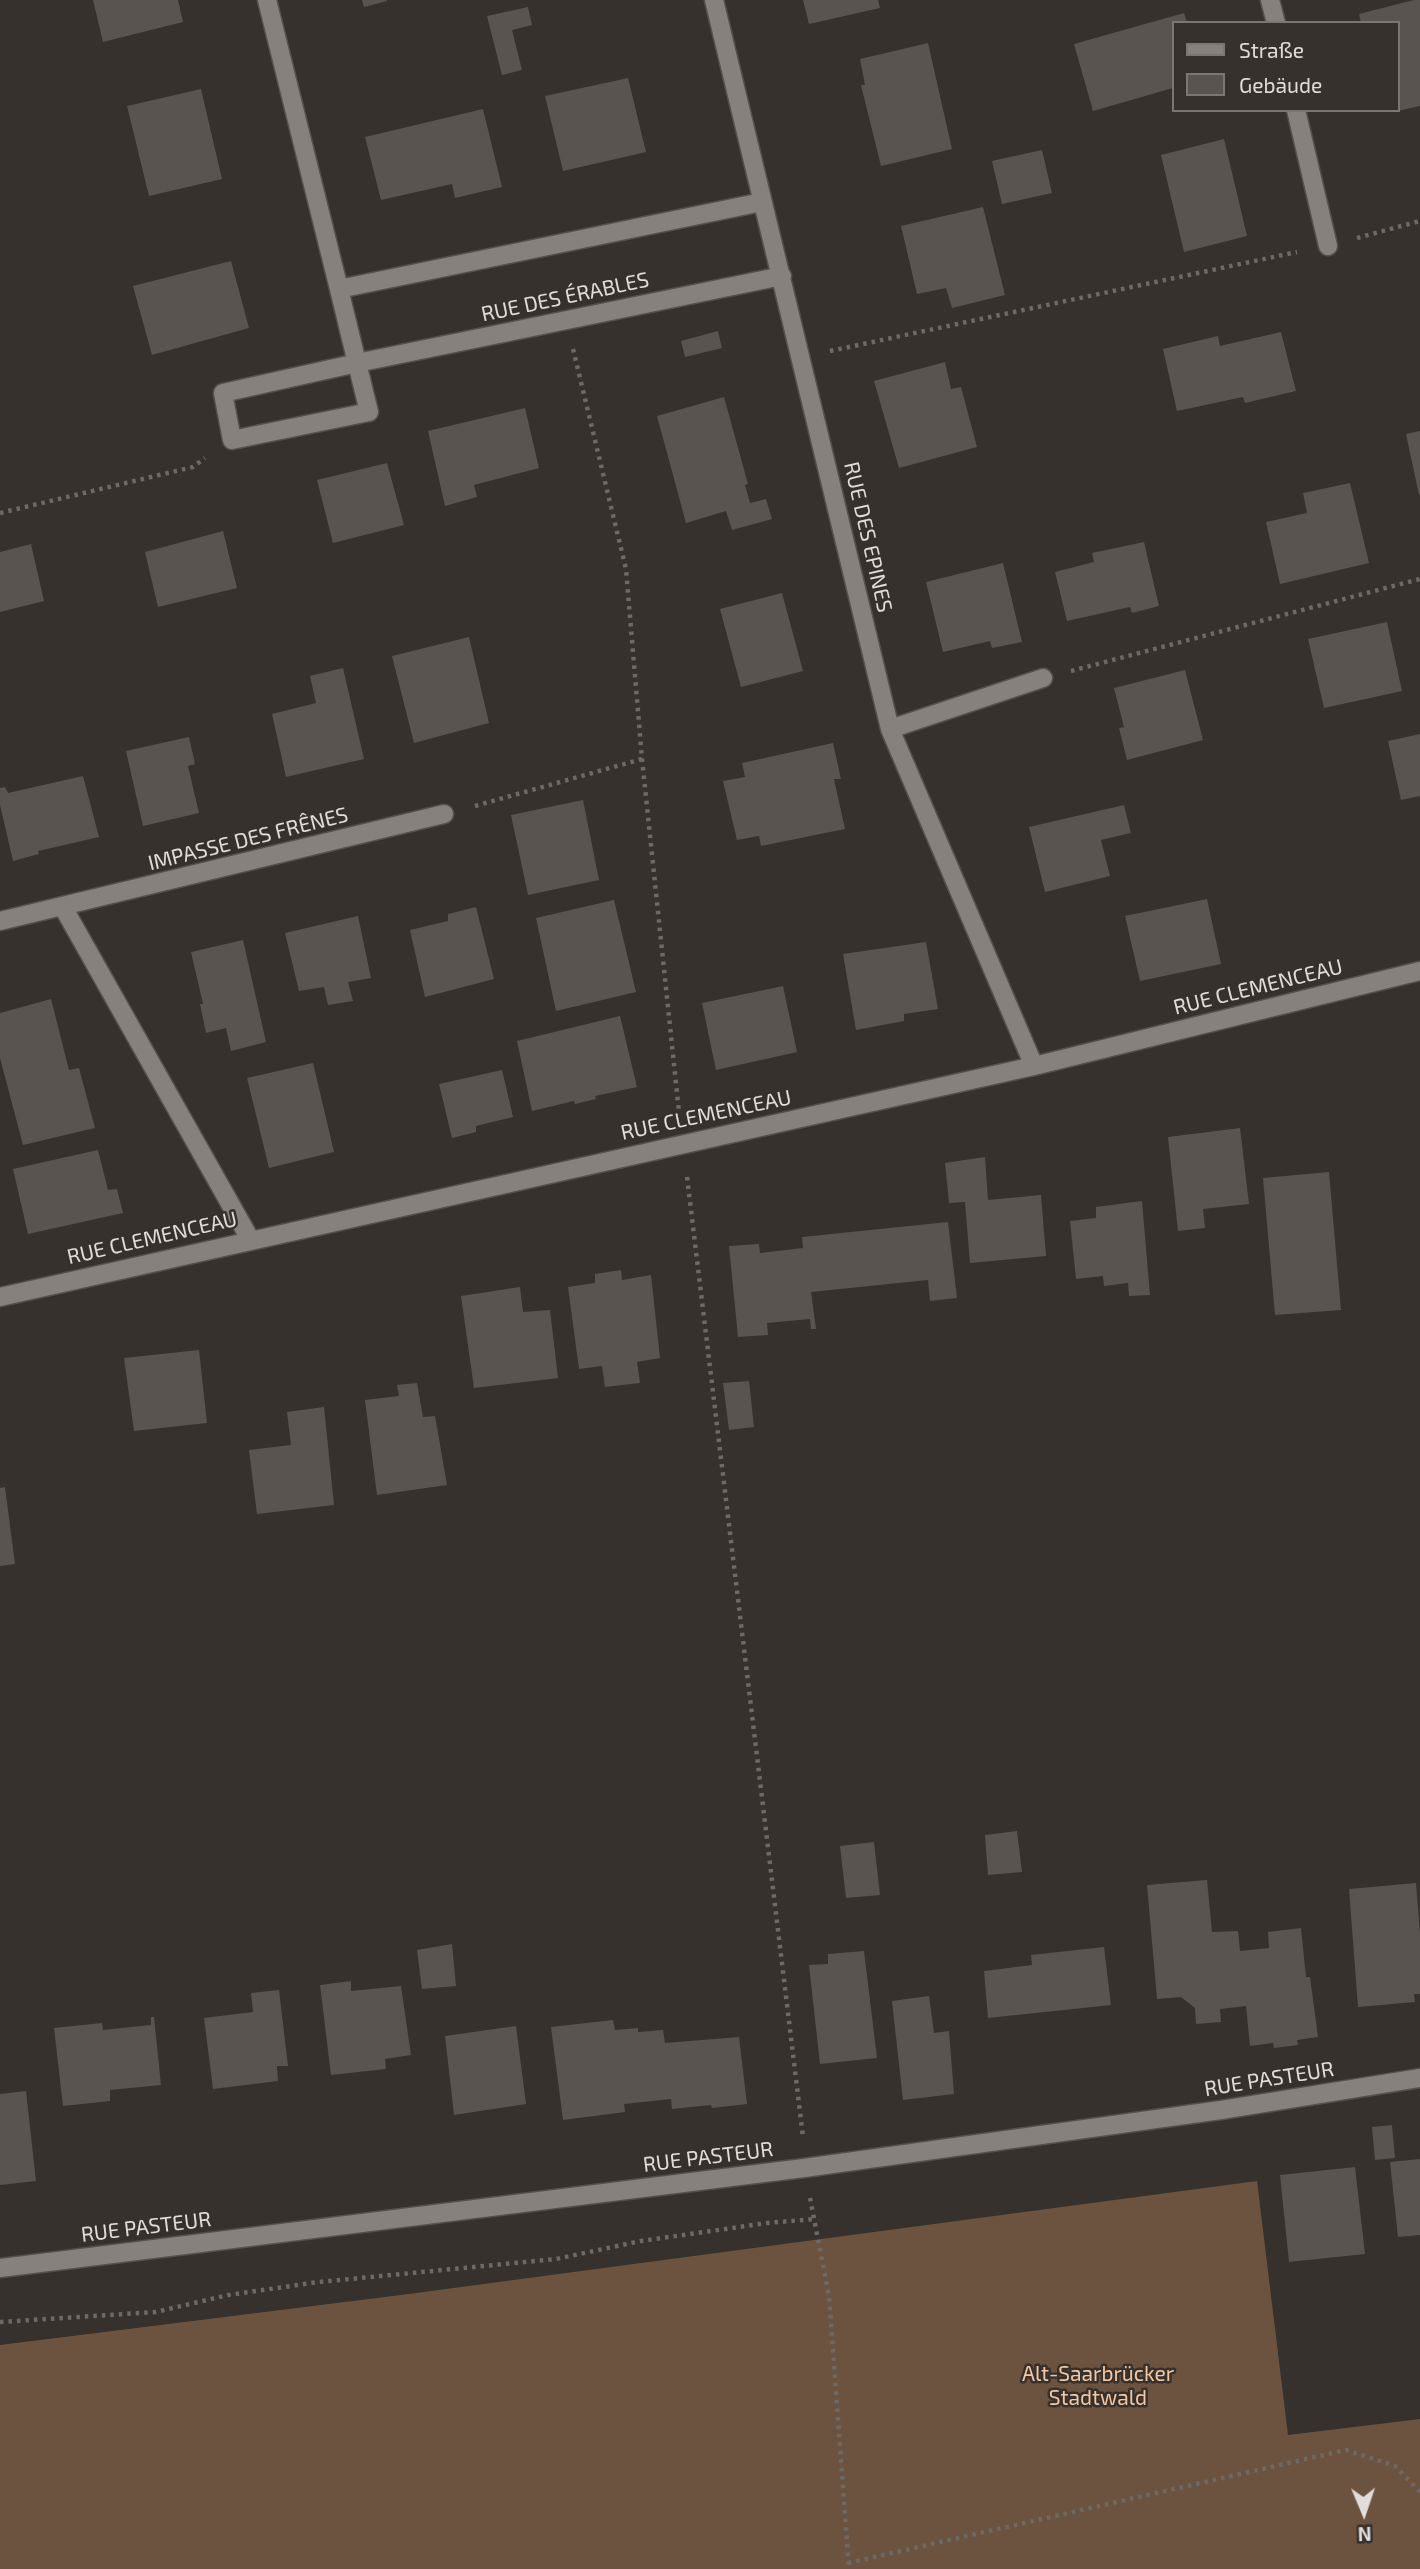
<!DOCTYPE html>
<html>
<head>
<meta charset="utf-8">
<style>
	body { margin:0 }
	#map { position:relative; width:1420px; height:2569px; overflow:hidden; background:#36312d; font-family:"Exo 2",sans-serif }
	canvas { display:block }
	.legend { position:absolute; left:1172px; top:21px; width:228px; height:91px; box-sizing:border-box; background:#36312d; border:2px solid #7a7672; margin:0; padding:9px 12px; list-style:none; font-size:21px; color:#e0ddda }
	.legend li { display:flex; align-items:center; gap:14px; height:35px }
	.legend b { width:35px; border:2px solid #7a7672 }
	.north { position:absolute; left:1329px; top:2478px; width:70px; height:70px; -webkit-text-stroke:5px #36312d; paint-order:stroke; rotate:178deg; font-size:19px; font-weight:700; line-height:28px; text-align:center; color:#e0ddda }
	.north::after { content:''; display:block; margin:auto; width:24px; height:32px; background:#e0ddda; clip-path:polygon(50% 0,100% 100%,50% 72%,0 100%) }
</style>
</head>
<body>
<div id="map">
<canvas width="1420" height="2569"></canvas>
<ul class="legend">
<li><b style="height:9px;background:#87817d"></b>Straße</li>
<li><b style="height:19px;background:#595450"></b>Gebäude</li>
</ul>
<div class="north">N</div>
</div>
<script>
const ctx = document.querySelector('canvas').getContext('2d');
ctx.lineJoin = 'round';
function paint(path, color) { ctx.fillStyle = color; ctx.fill(path, 'evenodd'); }
const toPath = rows => new Path2D(rows.map(r => 'M' + r).join(''));
function trace(path, color, width, dash) { ctx.strokeStyle = color; ctx.lineWidth = width; ctx.lineCap = dash ? 'butt' : 'round'; ctx.setLineDash(dash || []); ctx.stroke(path); }
function drawText(font, color, halo, rows, align = 'center') {
  ctx.font = font + ' "Exo 2",sans-serif'; ctx.lineWidth = 5; ctx.setLineDash([]); ctx.textBaseline = 'middle'; ctx.strokeStyle = halo; ctx.fillStyle = color; for (const [text, x, y, turn = 0] of rows) {
    ctx.save(); ctx.translate(x, y); ctx.rotate((+turn || 0) * Math.PI / 180); ctx.textAlign = isNaN(turn) ? turn : align; if (halo) ctx.strokeText(text, 0, 0); ctx.fillText(text, 0, 0); ctx.restore();
  }
}
const forest = toPath([
	[1257,2181,1288,2435,1420,2419,1420,2569,0,2569,0,2345,401,2295]
]);
const building = toPath([
	[93,0,178,0,183,22,103,42],
	[362,0,387,0,387,1,364,7],
	[803,0,878,0,880,8,809,24],
	[1414,0,1420,0,1420,106,1397,111,1397,23,1361,23,1359,14],
	[528,7,532,25,512,30,522,70,502,75,487,16],
	[1184,13,1187,23,1173,23,1173,88,1093,111,1074,44],
	[928,43,952,149,881,166,861,85,865,85,860,59],
	[628,78,646,152,563,171,545,96],
	[201,89,222,179,149,196,127,106],
	[483,109,502,187,455,198,452,184,381,200,365,137],
	[1224,139,1247,236,1184,252,1161,155],
	[1042,150,1052,193,1002,204,992,161],
	[983,207,1005,295,952,308,946,288,917,294,901,226],
	[231,261,249,328,152,355,133,286],
	[718,331,722,348,685,357,681,341],
	[1281,332,1296,391,1245,403,1243,397,1177,411,1163,349,1218,336,1220,346],
	[945,362,951,389,961,387,977,447,899,468,874,381],
	[724,397,748,484,745,485,750,503,766,499,772,519,732,530,726,511,686,523,657,416],
	[525,408,539,468,474,485,477,497,445,506,428,431],
	[1420,431,1420,494,1419,495,1406,434],
	[387,463,404,525,333,543,317,480],
	[1350,483,1369,563,1280,584,1266,522,1307,513,1303,493],
	[223,531,237,588,158,607,145,552],
	[1144,542,1159,606,1132,613,1130,607,1067,621,1055,572,1094,562,1092,553],
	[31,544,44,601,0,612,0,552],
	[1003,563,1022,642,992,648,990,641,943,652,926,582],
	[782,593,803,671,741,687,720,609],
	[1387,622,1402,691,1324,708,1308,639],
	[469,637,489,723,414,743,392,656],
	[343,668,364,759,286,777,272,714,316,703,310,676],
	[1185,670,1203,740,1127,760,1119,728,1124,727,1114,688],
	[1420,734,1420,796,1401,800,1388,741],
	[189,737,195,764,188,766,199,813,143,826,126,751],
	[833,743,841,779,834,779,845,829,761,846,759,836,737,840,723,781,745,777,742,763],
	[83,776,99,837,38,851,39,854,13,861,0,805,0,788,5,787,8,793],
	[583,800,599,880,528,895,511,815],
	[1124,805,1131,833,1101,840,1110,876,1045,892,1029,827],
	[1207,899,1221,964,1140,981,1125,916],
	[614,900,636,992,556,1011,536,918],
	[476,907,494,979,425,997,410,930,448,921,448,914],
	[358,916,371,978,348,982,353,1001,328,1005,324,987,299,991,285,933],
	[243,940,266,1042,231,1051,226,1028,206,1033,200,1004,203,1004,191,952],
	[926,942,938,1009,904,1014,904,1021,856,1030,843,954],
	[783,986,797,1052,716,1070,702,1003],
	[51,999,69,1070,79,1068,95,1128,23,1145,0,1058,0,1013],
	[620,1016,637,1087,595,1096,596,1099,575,1104,574,1101,532,1111,517,1041],
	[313,1063,334,1152,269,1168,247,1078],
	[502,1070,513,1117,476,1126,476,1132,452,1138,439,1084],
	[1240,1128,1249,1204,1203,1209,1205,1228,1178,1231,1168,1137],
	[98,1150,108,1190,117,1189,123,1213,28,1234,13,1169],
	[985,1157,988,1200,1041,1195,1046,1256,970,1263,965,1202,949,1203,945,1163],
	[1329,1172,1341,1310,1275,1315,1263,1178],
	[1142,1201,1150,1295,1129,1296,1128,1283,1104,1286,1103,1276,1076,1279,1070,1221,1096,1218,1096,1207],
	[948,1222,957,1298,930,1301,928,1280,811,1292,816,1329,811,1329,810,1319,767,1323,768,1335,738,1337,729,1246,759,1244,760,1253,803,1248,802,1237],
	[621,1270,622,1280,651,1275,660,1358,637,1362,640,1383,605,1387,602,1366,579,1369,568,1287,595,1283,595,1274],
	[520,1287,523,1312,550,1310,558,1378,474,1388,461,1296],
	[199,1350,207,1423,134,1431,124,1358],
	[749,1381,754,1427,729,1430,723,1383],
	[417,1383,423,1417,435,1416,447,1485,377,1495,365,1400,399,1396,397,1385],
	[324,1407,334,1505,257,1514,249,1450,291,1445,287,1412],
	[5,1487,15,1564,0,1566,0,1488],
	[1017,1831,1022,1872,988,1875,985,1835],
	[874,1842,880,1895,846,1898,840,1846],
	[1207,1880,1212,1932,1238,1931,1240,1951,1269,1948,1268,1932,1301,1928,1306,1977,1310,1977,1318,2037,1297,2040,1298,2045,1274,2048,1273,2043,1250,2046,1246,2006,1220,2009,1221,2022,1196,2024,1195,2008,1181,1997,1157,1999,1147,1885],
	[1416,1883,1420,1933,1420,1994,1414,1994,1415,2002,1358,2007,1349,1889],
	[452,1944,456,1986,422,1989,417,1950],
	[1104,1947,1111,2005,988,2018,984,1971,1032,1965,1031,1955],
	[864,1951,877,2058,820,2064,809,1965,828,1964,828,1954],
	[351,1981,351,1991,401,1986,411,2055,385,2059,386,2069,331,2075,320,1985],
	[279,1990,288,2066,277,2066,278,2081,213,2089,204,2018,253,2012,251,1993],
	[929,1996,934,2033,949,2031,954,2094,903,2100,892,2001],
	[151,2017,154,2017,161,2085,110,2090,110,2101,63,2106,54,2028,102,2023,103,2030,151,2025],
	[613,2020,615,2030,638,2028,638,2032,663,2030,665,2043,739,2037,747,2104,712,2108,711,2105,672,2109,671,2099,624,2104,625,2112,563,2120,551,2027],
	[516,2026,526,2104,454,2115,445,2036],
	[26,2091,36,2181,0,2185,0,2094],
	[1392,2125,1395,2158,1375,2160,1372,2127],
	[1420,2159,1420,2235,1398,2237,1390,2162],
	[1355,2167,1365,2254,1289,2262,1280,2175]
]);
const path = toPath([
	[1357,238,1420,221],
	[573,349,626,569,642,759,679,1112],
	[830,351,1297,252],
	[0,513,193,467,205,458],
	[1071,671,1420,579],
	[475,806,642,759],
	[687,1177,803,2137],
	[810,2198,829,2296,849,2569],
	[0,2322,156,2312,228,2295,319,2282,556,2259,641,2241,767,2223,814,2219],
	[848,2563,1346,2450,1395,2466,1420,2492]
]);
const street = toPath([
	[267,0,339,289,357,363,369,412,232,440,223,393,357,363,782,276],
	[714,0,890,729,1034,1066],
	[1270,0,1276,23],
	[1296,110,1328,246],
	[339,289,762,202],
	[890,729,1043,678],
	[63,907,250,1239],
	[0,921,444,814],
	[0,1297,1034,1066,1420,971],
	[0,2268,804,2168,1221,2110,1420,2078]
]);
const streetNames = [
	["RUE DES ÉRABLES",565,297,-12],
	["RUE DES EPINES",868,537,77],
	["IMPASSE DES FRÊNES",248,839,-14],
	["RUE CLEMENCEAU",1258,987,-14],
	["RUE CLEMENCEAU",706,1115,-12],
	["RUE CLEMENCEAU",152,1238,-13],
	["RUE PASTEUR",1269,2079,-9],
	["RUE PASTEUR",708,2157,-7],
	["RUE PASTEUR",146,2227,-7]
];
const parkNames = [
	["Alt-Saarbrücker",1098,2374],
	["Stadtwald",1098,2398]
];
paint(forest, '#6b5340');
paint(building, '#595450');
trace(street, '#54504c', 21);
trace(path, '#6d6965', 4.5, [3.5, 5]);
trace(street, '#87817d', 18);
drawText('21px', '#e0ddda', '#36312d', streetNames);
drawText('21px', '#f7c7a2', '#36312d', parkNames);
</script>
</body>
</html>
